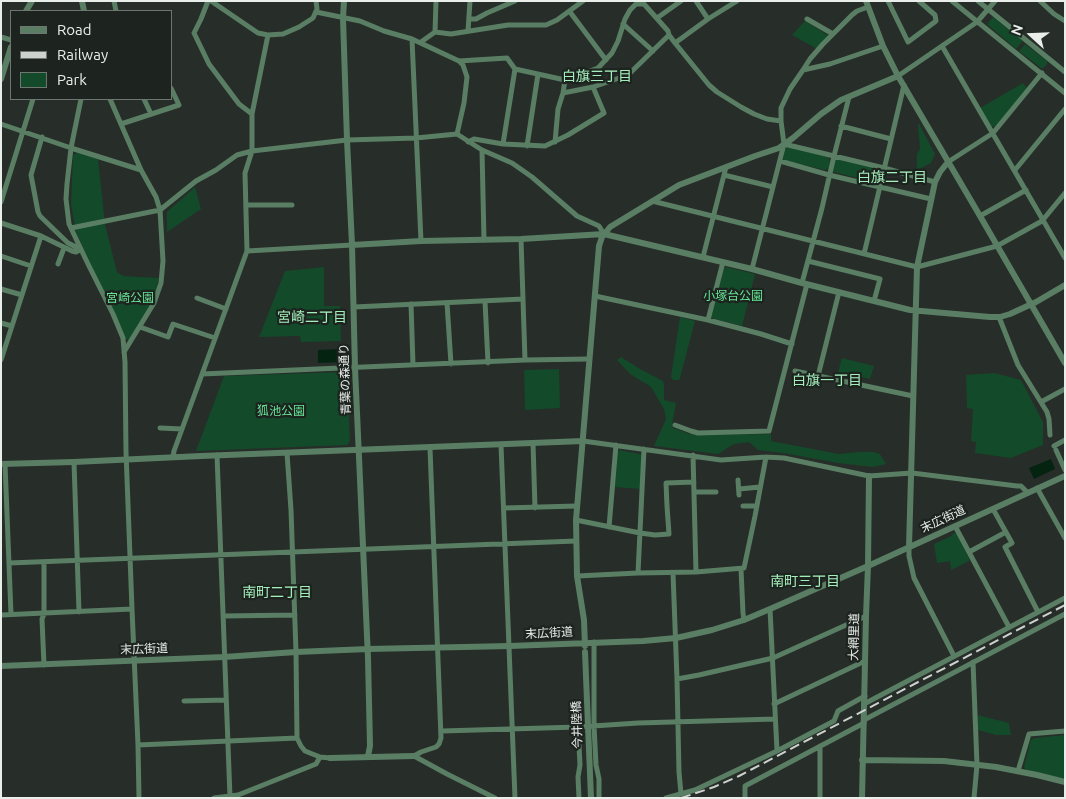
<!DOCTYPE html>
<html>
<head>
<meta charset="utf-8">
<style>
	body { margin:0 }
	#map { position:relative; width:1066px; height:799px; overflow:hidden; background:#272d29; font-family:Ubuntu,sans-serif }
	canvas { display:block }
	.frame { position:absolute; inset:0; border:2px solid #e9eeea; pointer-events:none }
	.legend { position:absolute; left:10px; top:10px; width:162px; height:90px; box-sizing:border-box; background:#1d241f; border:1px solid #6f7570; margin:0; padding:6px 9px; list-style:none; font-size:15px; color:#e9eeea }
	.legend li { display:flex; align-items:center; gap:10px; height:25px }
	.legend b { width:25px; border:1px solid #6f7570 }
	.north { position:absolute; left:1006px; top:10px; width:50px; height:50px; -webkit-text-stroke:4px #1d241f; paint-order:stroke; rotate:290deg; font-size:14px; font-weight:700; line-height:20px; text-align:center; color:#e9eeea }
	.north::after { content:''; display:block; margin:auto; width:18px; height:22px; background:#e9eeea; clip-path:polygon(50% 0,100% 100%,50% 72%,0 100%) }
</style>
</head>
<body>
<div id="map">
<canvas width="1066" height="799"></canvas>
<div class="frame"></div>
<ul class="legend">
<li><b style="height:6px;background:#597e64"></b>Road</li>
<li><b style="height:6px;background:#cdd2ce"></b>Railway</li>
<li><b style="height:14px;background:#134a2a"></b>Park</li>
</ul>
<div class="north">N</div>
</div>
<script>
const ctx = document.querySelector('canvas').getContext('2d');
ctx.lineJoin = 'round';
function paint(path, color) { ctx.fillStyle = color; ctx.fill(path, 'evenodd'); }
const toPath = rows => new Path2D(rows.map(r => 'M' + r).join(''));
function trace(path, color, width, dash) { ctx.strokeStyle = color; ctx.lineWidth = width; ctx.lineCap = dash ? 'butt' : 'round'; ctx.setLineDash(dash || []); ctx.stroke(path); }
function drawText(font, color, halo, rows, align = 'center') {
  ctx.font = font + ' Ubuntu,"Noto Sans JP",sans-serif'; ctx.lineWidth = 4.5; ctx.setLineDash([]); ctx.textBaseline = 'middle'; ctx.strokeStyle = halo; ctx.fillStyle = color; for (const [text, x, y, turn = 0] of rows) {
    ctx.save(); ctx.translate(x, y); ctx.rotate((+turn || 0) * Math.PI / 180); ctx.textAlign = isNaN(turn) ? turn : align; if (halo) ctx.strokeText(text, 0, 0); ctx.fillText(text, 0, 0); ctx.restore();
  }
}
const green = toPath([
	[993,17,1023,41,1016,49,987,24],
	[805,21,829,36,817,49,792,35],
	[1025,44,1047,61,1047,64,1043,68,1041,68,1019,51],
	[1023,83,1027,88,996,126,991,127,980,108],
	[918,124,919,124,935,154,931,163,917,170,917,154,920,149],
	[789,147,828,157,830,161,829,168,825,170,783,160,785,149],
	[77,152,98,159,105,225,117,272,123,276,159,278,152,304,130,340,125,339,76,232,71,204,73,156],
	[837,159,878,169,880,173,879,180,874,182,834,172,832,169,834,161],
	[195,187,201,209,167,232,167,212],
	[324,267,324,306,340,306,341,341,301,342,300,336,259,337,285,271],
	[726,267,755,274,742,326,711,318,724,269],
	[680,317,695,321,680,378,679,380,673,380,671,377],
	[621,357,640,369,663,381,664,385,664,400,676,403,672,425,673,428,690,434,699,435,771,434,771,441,839,454,859,452,874,452,880,454,886,464,873,467,838,463,783,453,758,450,749,442,734,444,718,454,654,446,666,419,664,409,651,387,630,374,617,360],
	[842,358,874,366,870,379,838,372],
	[559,369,560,408,525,410,524,370],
	[345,372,347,374,350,441,347,445,196,451,224,376],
	[994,373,1021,380,1043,422,1043,445,1011,458,975,453,976,442,971,441,973,409,967,408,966,375],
	[619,450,639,454,643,456,641,489,615,487,618,452],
	[954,533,957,534,969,559,969,561,951,570,950,561,937,563,934,544,951,536],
	[978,715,1009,723,1011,735,996,735,978,730],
	[1065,735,1065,779,1026,770,1024,767,1031,740,1034,738]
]);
const water = toPath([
	[342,349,343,362,318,363,318,350],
	[1051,459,1055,469,1034,479,1029,468]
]);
const minor = toPath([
	[114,1,116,11],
	[208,1,201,19,194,33,209,64,239,104,252,114],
	[211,1,258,33,268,35,283,34,299,27,313,18,317,9,316,1],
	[696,1,708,19],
	[888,1,908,42,936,21,935,15,919,1],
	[952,1,1065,93],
	[978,1,1065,72],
	[1040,1,1054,14,1065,21],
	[316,12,360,21,384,31,412,39,459,61,507,58,515,69,503,144],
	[570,12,606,60],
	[657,18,681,1],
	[469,19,476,19,487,13,515,1],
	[807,19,833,34],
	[623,24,653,51],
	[468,31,470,1],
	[435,32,436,1],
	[669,35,675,43,708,19,737,1],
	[1,37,11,40],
	[412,39,421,241],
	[421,42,435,32,451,34,508,25,546,25,557,20,583,1],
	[675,43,709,85,717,92,741,107,754,114,767,119,781,121],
	[942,46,1065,258],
	[515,69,565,80,598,68,612,53,618,41,625,19,630,10,636,4,644,4,668,31,669,35,628,75,593,87,563,93],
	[803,70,830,64,883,46],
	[898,76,977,22,995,1],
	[81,99,71,148,67,184,66,199,69,224,88,264,113,314,123,338,125,362,126,452,132,609,138,745,139,798],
	[110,99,141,170,156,197,160,210,163,261,161,283,154,303,124,352],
	[144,99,151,114],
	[1,124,71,148,141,170],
	[121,124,179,105,171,88],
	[841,126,891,139],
	[457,134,464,103,467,77,463,65,459,61],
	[42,137,31,175,38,212,40,216,68,243,80,249],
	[468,142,474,139,503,144,545,146,568,135,604,113,593,87],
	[555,142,558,109,563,93,565,80],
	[784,144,884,168,935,182],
	[527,146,538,74],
	[482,150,484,240],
	[780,161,829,175,931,199],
	[948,162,993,133,1042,73],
	[1015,170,1065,109],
	[724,175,773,187],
	[652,201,917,267,997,246,1042,221,1065,193],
	[1,202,33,99],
	[246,205,292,205],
	[980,216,1026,190],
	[1,223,41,236,72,251,76,252,81,249],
	[71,228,160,210,196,181,216,170,237,155,252,151,347,140,416,138,457,134,482,150,512,163,532,177,577,216,599,226,604,234],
	[521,239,525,360],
	[247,251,352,245],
	[864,254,904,85],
	[1,256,31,266],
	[703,257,726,167],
	[808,261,880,279,874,301],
	[58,264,64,248],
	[752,269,784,144,781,121,781,108,790,89,803,70,810,59,823,44,852,15,857,11,868,7],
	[802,283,822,208,834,156,849,97],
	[1,289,22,295],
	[595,296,708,320,761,334,792,344],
	[197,298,226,309],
	[485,301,488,363],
	[447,303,451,364],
	[411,304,413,365],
	[354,307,523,299],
	[999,317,1018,365,1047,412,1049,419,1050,435],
	[708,320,723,262],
	[1,323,12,326],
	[140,327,168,337,173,324,215,338],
	[1,360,41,236],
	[795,371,913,396],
	[202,374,525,360,589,359],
	[818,376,839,292],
	[1041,402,1065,389],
	[675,425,691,431,698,433,769,431,807,284],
	[160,428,182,429],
	[583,441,721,460,766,457,784,458,869,476,912,473,1017,486,1021,486,1028,493],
	[533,443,535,508],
	[501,445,515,798],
	[1054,446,1065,440],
	[430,448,441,738,439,744,436,747,421,752,414,756,447,774,495,798],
	[1056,450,1065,470],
	[287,453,291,510,296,652,297,738,301,746,305,751,320,757,330,758],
	[217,455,230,797],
	[693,455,696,572],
	[173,457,174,451,247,251,245,173,252,151,252,114,268,35],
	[74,462,79,612],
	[5,464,11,614],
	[738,480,739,495],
	[1037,488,1065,538],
	[739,489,760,487],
	[694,492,716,492],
	[743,506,757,506],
	[504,508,577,506],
	[993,509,1012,543,1005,547,1038,612],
	[576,520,640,533,655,535,669,534,667,506,666,483,694,482],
	[955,526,1009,627],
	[609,527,616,445],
	[909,547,909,556,914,578,954,656],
	[969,552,1006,532],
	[44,562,44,614,42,619,44,665],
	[9,563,576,541],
	[741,569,743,613,744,620],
	[638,573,644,449],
	[673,573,677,679,679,772,681,794],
	[577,576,638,573,696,572,744,568,755,516,766,457],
	[770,609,777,751],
	[1,615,132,609],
	[223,616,295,615],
	[594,642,594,726,596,765,599,779,599,798],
	[973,662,977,765,974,798],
	[677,679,699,675,773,658,866,616],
	[184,701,226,700],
	[774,704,865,661],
	[864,704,1065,598],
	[864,720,1065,614],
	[578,727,580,765,578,777,579,798],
	[442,731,578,727,638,723,775,719],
	[138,745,297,738],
	[1018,771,1029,734,1065,731],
	[214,798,238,795,316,764,320,757],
	[666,798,695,790,777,751,834,721,838,711,865,696],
	[745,798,745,786,864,723],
	[820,798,820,746]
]);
const tertiary = toPath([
	[82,1,84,11],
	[344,1,343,18,347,140,352,245,355,368,368,658,370,746,368,756],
	[866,1,883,46,898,76,980,216,1065,363],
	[26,11,32,1],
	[1,79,11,47],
	[352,245,421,241,521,239,604,234,752,269,802,283,910,310,990,317,1000,317,1010,314,1036,302,1065,285],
	[1,464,74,462,201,456,583,441],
	[909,547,917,267,935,182,940,172,948,162],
	[585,646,584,620,577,576,576,520,599,246,602,237,610,227,679,185,755,156,779,148,793,138,821,114,841,100,898,76],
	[1,666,224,657,296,652,368,649,510,646,643,641,676,638,712,630,744,620,770,609,868,566,1065,476],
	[330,758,414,756],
	[862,760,944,761,996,767,1037,775,1065,782],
	[862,798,866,616,868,566,869,476]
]);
const rail = toPath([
	[681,798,714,787,739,776,1065,605]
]);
const tertiaryBridge = toPath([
	[585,652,591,798]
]);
const parkNames = [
	["小塚台公園",733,296],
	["宮崎公園",130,298],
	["狐池公園",281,411]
];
const streetNames = [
	["青葉の森通り",345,379,-92],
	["末広街道",943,519,-25],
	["末広街道",549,633,-3],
	["大網里道",854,637,-89],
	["末広街道",144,649,-2],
	["今井陸橋",577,725,-92]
];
const neighbourhoodNames = [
	["白旗三丁目",597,76],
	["白旗二丁目",892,177],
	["宮崎二丁目",312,317],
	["白旗一丁目",827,380],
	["南町三丁目",805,581],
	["南町二丁目",277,592]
];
paint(green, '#134a2a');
paint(water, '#052311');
trace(minor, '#597e64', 5);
trace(tertiary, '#597e64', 6);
trace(rail, '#cdd2ce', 2, [10, 5]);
trace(tertiaryBridge, '#597e64', 6);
drawText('12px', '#67e496', '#1d241f', parkNames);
drawText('12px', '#e9eeea', '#1d241f', streetNames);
drawText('14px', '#a5edbb', '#1d241f', neighbourhoodNames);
</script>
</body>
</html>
